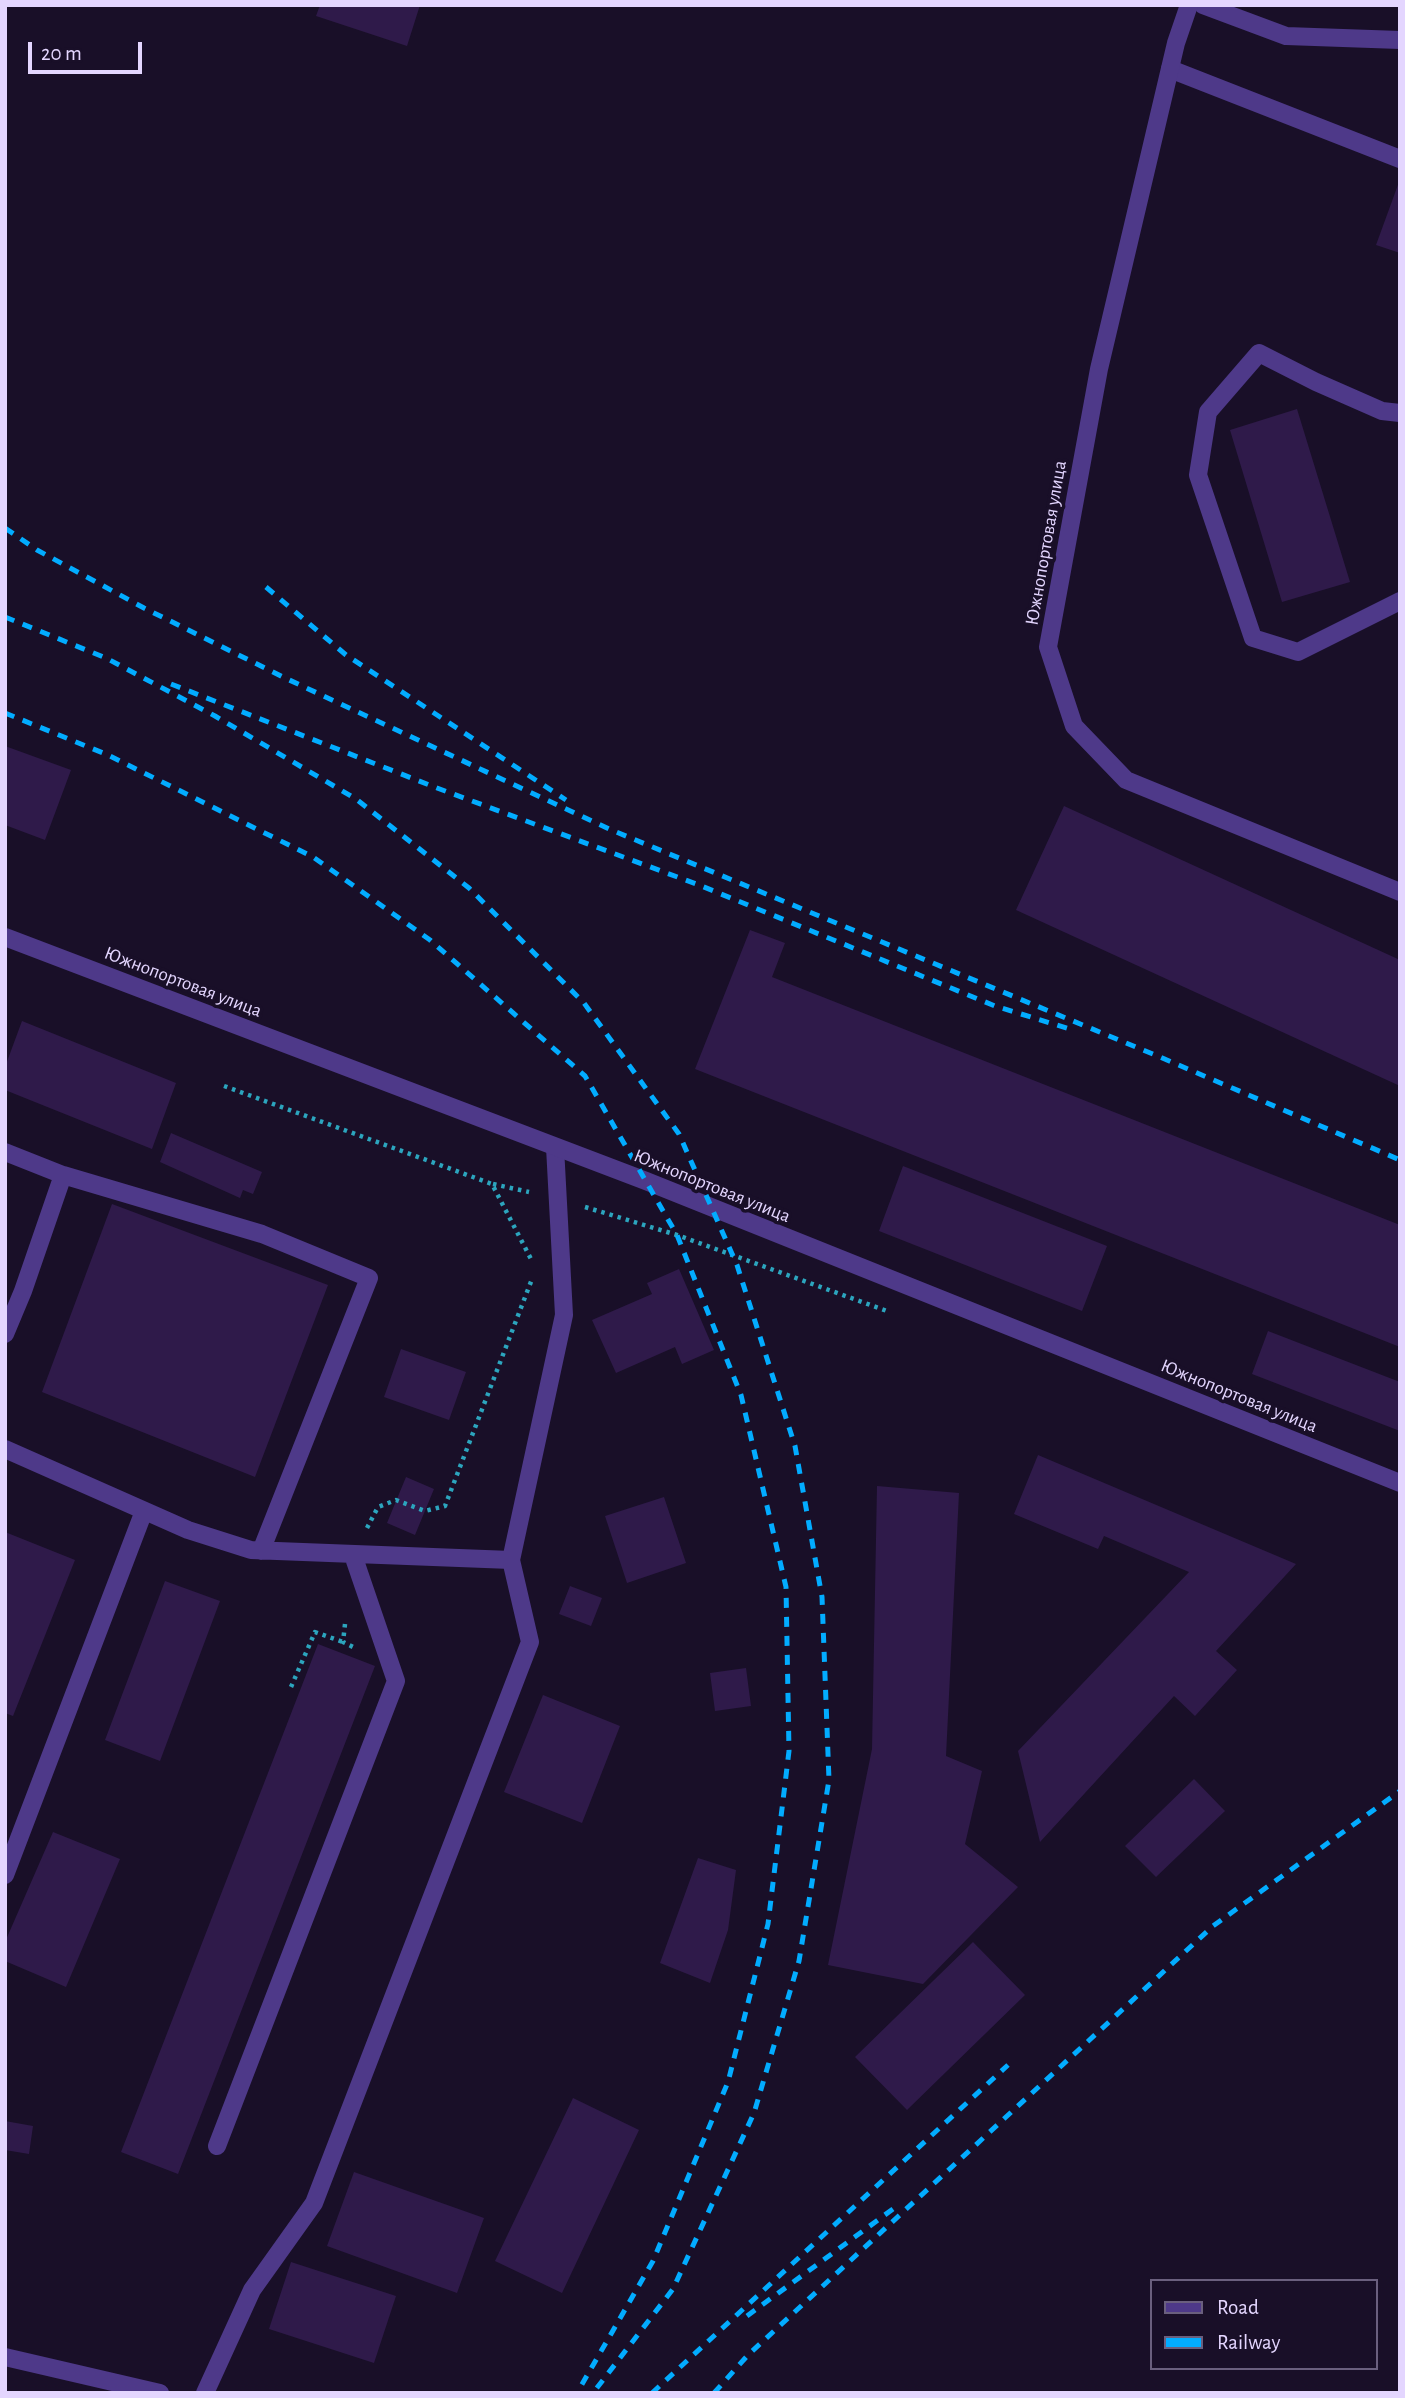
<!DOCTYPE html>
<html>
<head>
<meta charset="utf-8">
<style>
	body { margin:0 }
	#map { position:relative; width:1405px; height:2398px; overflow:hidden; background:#190f28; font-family:"Alegreya Sans",sans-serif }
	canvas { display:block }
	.frame { position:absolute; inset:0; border:7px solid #e4d6ff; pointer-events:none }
	.legend { position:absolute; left:1150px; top:2279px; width:228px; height:91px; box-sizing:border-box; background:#190f28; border:2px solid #6a5f7e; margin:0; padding:9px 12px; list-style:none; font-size:21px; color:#e4d6ff }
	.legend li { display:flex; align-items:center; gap:14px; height:35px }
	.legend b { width:35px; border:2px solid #6a5f7e }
	.scale { position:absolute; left:28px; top:42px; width:114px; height:32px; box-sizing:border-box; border:4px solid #e4d6ff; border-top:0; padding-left:9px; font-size:21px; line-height:24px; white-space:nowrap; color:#e4d6ff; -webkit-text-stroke:5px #190f28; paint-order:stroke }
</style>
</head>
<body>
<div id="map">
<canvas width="1405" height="2398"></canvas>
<div class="frame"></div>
<ul class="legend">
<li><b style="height:9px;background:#4e3989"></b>Road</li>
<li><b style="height:9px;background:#02acff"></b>Railway</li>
</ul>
<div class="scale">20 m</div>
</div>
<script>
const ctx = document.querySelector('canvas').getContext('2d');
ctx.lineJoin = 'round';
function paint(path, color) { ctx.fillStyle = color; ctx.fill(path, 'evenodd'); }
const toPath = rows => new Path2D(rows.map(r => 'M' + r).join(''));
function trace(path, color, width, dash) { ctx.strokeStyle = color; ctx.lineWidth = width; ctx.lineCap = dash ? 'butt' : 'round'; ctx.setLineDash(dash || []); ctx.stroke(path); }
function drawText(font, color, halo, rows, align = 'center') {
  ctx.font = font + ' "Alegreya Sans",sans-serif'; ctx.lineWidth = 7; ctx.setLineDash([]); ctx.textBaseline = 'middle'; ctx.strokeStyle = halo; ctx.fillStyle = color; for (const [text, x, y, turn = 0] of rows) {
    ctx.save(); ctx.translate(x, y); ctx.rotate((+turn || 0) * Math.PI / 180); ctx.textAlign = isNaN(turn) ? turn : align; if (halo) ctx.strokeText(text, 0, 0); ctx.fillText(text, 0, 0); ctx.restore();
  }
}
const building = toPath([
	[320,5,420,5,407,46,316,16],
	[1399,182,1400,183,1400,253,1376,245],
	[1297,409,1350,582,1282,602,1230,430],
	[5,746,71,770,45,840,5,825],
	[1064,806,1400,960,1400,1086,1016,910],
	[750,930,785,943,772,977,1400,1225,1400,1347,695,1069],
	[22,1021,176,1083,152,1149,5,1090,5,1067],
	[171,1133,262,1172,253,1194,243,1190,240,1198,160,1162],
	[903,1166,1107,1246,1082,1311,879,1231],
	[112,1204,328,1285,255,1477,42,1392],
	[679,1269,714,1350,682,1364,675,1347,616,1373,592,1320,652,1294,647,1283],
	[1268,1331,1400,1382,1400,1431,1252,1374],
	[401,1349,466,1372,449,1420,384,1397],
	[1038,1455,1296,1564,1216,1651,1237,1670,1195,1716,1174,1696,1040,1842,1018,1751,1189,1572,1104,1536,1098,1549,1014,1514],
	[406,1477,434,1489,415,1535,387,1523],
	[877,1486,959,1493,946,1756,982,1771,965,1844,1018,1887,923,1984,828,1965,872,1749],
	[664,1497,686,1563,627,1583,605,1516],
	[5,1532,75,1560,13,1716,5,1713],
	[165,1581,220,1601,160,1761,105,1740],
	[570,1586,602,1598,591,1626,559,1614],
	[318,1644,375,1666,178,2174,121,2152],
	[746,1668,751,1706,715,1711,710,1673],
	[543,1695,620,1726,582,1823,504,1792],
	[1194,1779,1225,1811,1156,1877,1125,1846],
	[53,1832,120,1859,66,1987,5,1961,5,1942],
	[698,1858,736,1870,728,1930,710,1983,660,1963],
	[973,1942,1025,1995,907,2110,855,2057],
	[573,2098,639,2130,562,2293,495,2261],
	[5,2121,33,2126,29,2154,5,2150],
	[354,2172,484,2218,457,2293,327,2246],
	[291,2262,396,2296,374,2363,269,2329]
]);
const path = toPath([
	[224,1086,492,1184,531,1259],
	[493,1184,529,1192],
	[585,1207,677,1235,887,1311],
	[367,1528,378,1507,396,1500,425,1511,445,1506,532,1279],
	[345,1624,343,1642,353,1647],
	[291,1687,315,1632,343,1642]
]);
const service = toPath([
	[1203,5,1286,36,1400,40],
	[1170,69,1400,159],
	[1400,413,1382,411,1316,382,1259,353,1208,412,1198,475,1253,638,1298,652,1400,601],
	[5,1152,63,1175,262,1234,369,1278,261,1551],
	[5,1334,23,1291,63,1175],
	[5,1449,188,1530,251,1550,511,1560,564,1315,555,1147],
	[5,1875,144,1511],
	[217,2146,396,1681,353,1555],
	[5,2357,160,2393],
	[205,2393,252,2290,314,2203,530,1642,511,1560]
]);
const tertiary = toPath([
	[1189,5,1176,43,1099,369,1048,647,1074,726,1126,780,1400,892],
	[5,937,646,1181,1400,1483]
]);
const rail = toPath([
	[5,528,37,550,144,608,285,678,609,829,1160,1057,1400,1160],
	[266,587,346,655,566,800],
	[5,617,106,658,215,716,356,799,469,888,584,1003,679,1134,737,1265,795,1446,822,1597,829,1780,799,1961,754,2113,673,2289,593,2393],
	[171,684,437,788,699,885,995,1006,1073,1030],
	[5,713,108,755,313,857,430,940,585,1076,677,1235,741,1395,786,1587,789,1751,768,1924,728,2082,653,2261,577,2393],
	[747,2316,897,2206],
	[652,2393,1008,2065],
	[714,2393,748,2355,1213,1926,1400,1791]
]);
const streetNames = [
	["Южнопортовая улица",1046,543,-80],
	["Южнопортовая улица",183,982,21],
	["Южнопортовая улица",712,1186,22],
	["Южнопортовая улица",1239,1396,22]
];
paint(building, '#2f1a4a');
trace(path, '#2ca5be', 4.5, [3.5, 5]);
trace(service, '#4e3989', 18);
trace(tertiary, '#4e3989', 18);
trace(rail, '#02acff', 5, [10, 9]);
drawText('19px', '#e4d6ff', '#190f28', streetNames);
</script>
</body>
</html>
